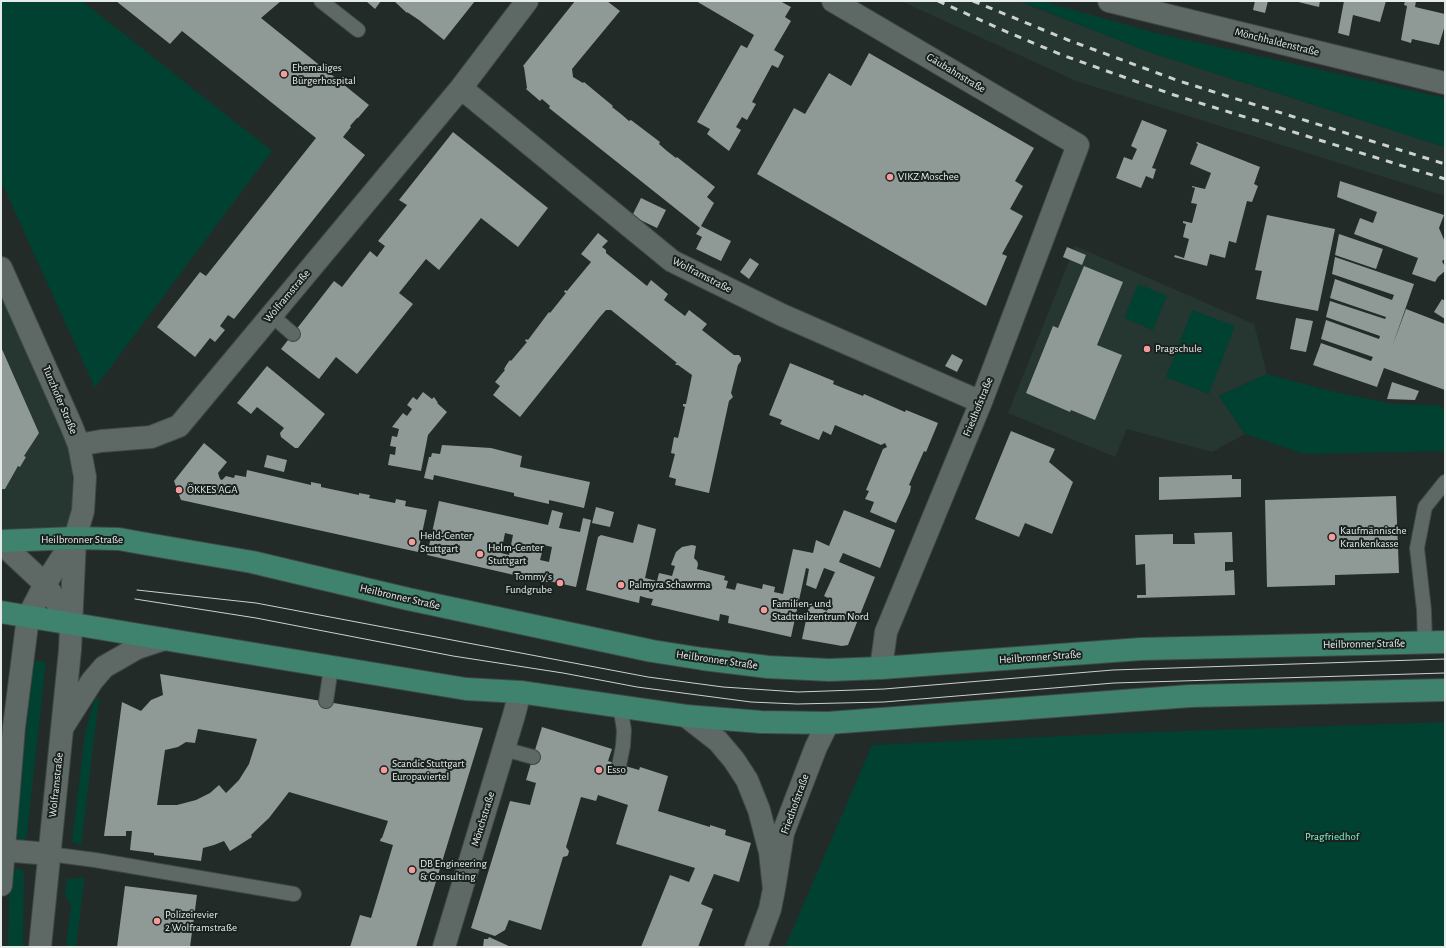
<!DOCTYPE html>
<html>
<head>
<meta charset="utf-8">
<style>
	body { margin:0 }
	#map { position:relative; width:1446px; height:948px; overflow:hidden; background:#232b28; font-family:"Alegreya Sans",sans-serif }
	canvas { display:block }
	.frame { position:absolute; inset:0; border:2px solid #e6ebe9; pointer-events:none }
</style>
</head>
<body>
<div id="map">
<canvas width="1446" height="948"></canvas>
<div class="frame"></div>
</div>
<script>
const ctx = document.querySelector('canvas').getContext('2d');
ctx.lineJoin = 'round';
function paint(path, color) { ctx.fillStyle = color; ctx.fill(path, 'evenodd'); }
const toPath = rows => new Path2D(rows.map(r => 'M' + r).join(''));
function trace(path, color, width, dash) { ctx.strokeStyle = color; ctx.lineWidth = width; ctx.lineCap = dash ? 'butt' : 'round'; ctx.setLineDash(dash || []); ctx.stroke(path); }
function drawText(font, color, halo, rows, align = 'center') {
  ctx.font = font + ' "Alegreya Sans",sans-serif'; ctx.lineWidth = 4; ctx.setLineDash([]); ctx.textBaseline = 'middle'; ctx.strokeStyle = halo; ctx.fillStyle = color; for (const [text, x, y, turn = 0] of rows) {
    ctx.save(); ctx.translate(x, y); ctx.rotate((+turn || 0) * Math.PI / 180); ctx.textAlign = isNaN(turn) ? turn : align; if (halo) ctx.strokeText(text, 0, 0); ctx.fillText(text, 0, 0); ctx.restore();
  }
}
const built = toPath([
	[901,1,1019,1,1149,52,1445,147,1445,196,1076,81],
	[1075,246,1254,324,1267,374,1219,396,1245,434,1212,452,1127,429,1115,457,1008,413],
	[1,283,72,447,73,512,65,533,1,536]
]);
const green = toPath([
	[1,1,82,1,272,151,95,388,1,181],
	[1019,1,1042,1,1152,32,1445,98,1445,147,1149,52],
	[1138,284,1167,296,1153,330,1124,318],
	[1192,310,1235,326,1209,394,1166,377],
	[1267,374,1326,390,1392,404,1438,405,1445,410,1445,451,1304,454,1245,434,1219,396],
	[34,661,46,662,27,834,26,838,22,840,16,837,15,833],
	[95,698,99,699,81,846,72,841,85,734],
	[1445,722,1445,947,785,947,872,745,1129,733],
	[19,868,24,872,23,947,8,947,9,894,12,874,13,871],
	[84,877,84,882,76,947,66,947,71,905,65,895,67,879]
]);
const building = toPath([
	[116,1,281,1,261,18,369,105,358,118,357,118,350,126,351,127,343,137,365,155,234,319,228,315,220,326,225,330,215,342,210,338,195,357,157,327,200,272,206,276,316,138,182,31,170,44],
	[366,1,381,1,375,9],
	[394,1,475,1,444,40,419,20,407,12,407,13],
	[575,1,607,1,620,11,572,69,573,77,583,83,584,82,613,106,612,107,621,114,629,121,631,120,660,142,659,144,667,151,676,158,677,157,715,187,707,197,714,203,701,226,731,241,721,261,696,249,702,237,696,234,700,228,549,108,550,106,542,99,540,101,526,89,527,88,524,67,523,66],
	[696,1,780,1,791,7,785,17,791,21,774,50,784,56,778,68,772,65,752,102,756,104,747,120,742,117,736,127,741,130,729,151,707,134,710,129,697,122,741,45,747,48,754,35],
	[1255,1,1268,1,1265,13,1253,10],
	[1294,1,1320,1,1319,7],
	[1344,1,1386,1,1380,22,1353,15,1349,36,1338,33],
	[1405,1,1416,1,1415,7,1445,14,1445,25,1439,45,1412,39,1411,43,1401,40,1407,6,1404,5],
	[869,53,1034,148,1015,181,1023,186,1010,209,1023,216,1002,254,1007,256,986,306,757,174,794,108,805,114,829,73,851,86],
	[1142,120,1167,130,1152,168,1156,169,1153,179,1146,176,1141,188,1116,178,1124,157,1132,160,1137,149,1131,146],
	[453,132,548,208,518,247,481,218,439,270,426,259,399,293,413,304,357,374,336,357,319,379,281,349,334,281,342,287,370,251,377,257,385,246,378,241,407,205,399,200],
	[1197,142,1260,167,1254,184,1258,186,1252,202,1247,201,1236,243,1229,241,1225,258,1210,254,1207,266,1174,257,1175,255,1184,258,1189,239,1183,237,1186,224,1183,223,1183,221,1192,223,1197,204,1191,203,1195,188,1192,187,1192,186,1205,189,1211,173,1190,164,1198,144,1196,143],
	[1340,181,1444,215,1439,228,1445,242,1445,259,1442,261,1445,267,1445,271,1438,277,1435,282,1412,274,1418,258,1354,234,1360,218,1373,223,1377,212,1337,197],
	[641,198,666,210,657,228,632,216],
	[1267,215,1335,229,1318,311,1256,299,1262,271,1255,270],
	[598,233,608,241,602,247,606,250,606,253,647,286,651,280,668,294,664,300,685,316,689,310,707,324,702,330,734,355,739,355,741,358,741,361,738,365,731,393,733,397,729,401,709,493,675,485,676,479,669,477,675,454,671,453,674,437,678,438,685,407,683,406,683,404,686,404,692,375,678,365,676,365,675,364,677,363,611,310,606,310,599,318,520,417,493,395,500,386,495,382,505,370,504,369,507,364,510,360,511,361,527,342,525,341,526,339,528,340,549,312,550,313,566,293,564,292,565,290,567,291,591,262,581,254],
	[1339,234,1383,249,1376,269,1335,255],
	[1067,247,1086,255,1082,265,1063,257],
	[1335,257,1414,284,1392,347,1406,309,1445,324,1445,390,1384,368,1377,387,1313,365,1321,343,1371,361,1373,357,1321,339,1326,320,1379,339,1380,336,1326,317,1330,301,1385,319,1386,317,1330,298,1335,279,1392,300,1394,295,1332,274],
	[750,258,759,264,749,279,740,272],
	[1084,266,1123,282,1097,345,1122,355,1095,420,1071,410,1070,412,1026,393,1053,326,1058,328],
	[1442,299,1445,301,1445,319,1434,312],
	[1296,318,1313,321,1306,352,1290,349],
	[1,347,39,433,24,456,26,457,20,467,18,466,5,489,1,489],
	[952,354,963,360,957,372,945,366],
	[790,363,834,381,833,384,863,396,864,394,905,412,906,410,938,423,926,452,924,451,909,485,911,486,910,492,896,523,870,512,874,502,865,499,869,491,866,490,883,449,887,447,885,443,881,445,835,425,831,435,823,431,819,440,780,424,782,420,769,415],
	[267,366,325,414,298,448,295,448,281,437,280,433,284,428,257,407,251,414,237,403],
	[1392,382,1419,391,1415,400,1387,399],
	[423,392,432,399,434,397,438,403,437,403,447,412,428,435,421,471,388,465,390,454,395,455,396,447,390,446,392,436,397,437,399,429,392,427,403,413,407,416,412,409,407,405,413,397,417,400],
	[1011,431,1055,449,1049,462,1073,482,1052,534,1025,523,1019,537,975,519],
	[204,443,227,462,218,473,220,479,222,480,226,476,234,478,235,475,246,477,247,470,311,485,311,482,321,484,321,487,359,495,359,493,370,495,369,498,395,503,396,499,406,501,405,506,427,510,418,552,181,500,174,481],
	[442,445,491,448,522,456,520,467,590,482,584,508,549,500,549,504,514,496,514,493,434,475,433,480,424,478,429,457,431,457,432,453,440,454],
	[267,455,287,460,284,472,264,467],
	[1232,475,1232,479,1241,479,1241,497,1159,500,1159,477],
	[1396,496,1399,573,1335,575,1335,585,1267,587,1265,500],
	[439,501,548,525,552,510,563,513,559,528,580,532,583,518,591,520,576,587,549,581,549,582,546,582,546,580,536,578,536,580,427,555],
	[505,533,513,535,509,555,501,553],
	[544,545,552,547,549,562,540,560],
	[596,507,614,512,610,527,592,523],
	[844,510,895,530,880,568,843,553,839,562,875,577,848,645,842,646,802,639,809,606,814,603,819,605,822,609,827,611,832,600,824,596,835,572,824,568,816,589,806,585,809,569,806,568,791,637,728,623,729,616,720,614,719,621,651,605,653,599,647,598,640,596,639,603,586,590,598,537,601,535,633,543,638,524,656,529,645,578,657,581,659,573,672,576,675,566,671,565,672,562,676,552,682,547,692,545,696,546,694,558,697,561,698,564,697,569,725,576,724,580,728,581,726,588,735,590,737,583,762,589,763,584,775,587,774,592,783,594,793,549,813,553,816,540,829,546],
	[1232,532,1233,562,1225,562,1225,571,1234,570,1235,595,1137,598,1137,595,1146,595,1145,564,1136,565,1135,535,1173,534,1173,544,1195,544,1194,533],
	[160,674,483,728,416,947,350,947,360,915,371,918,393,845,380,841,381,838,382,838,388,821,289,792,269,818,251,835,252,837,230,851,224,841,214,845,203,848,201,861,154,855,154,853,130,850,132,831,126,831,126,836,104,836,122,702,141,711,151,700,163,695],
	[198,729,257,739,249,764,239,780,226,793,219,785,210,793,196,800,177,805,157,805,165,750,178,747,186,742,195,743],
	[542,727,612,749,608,761,639,770,640,767,668,776,658,811,710,827,710,825,726,830,725,835,751,843,739,882,714,874,701,904,713,909,698,947,641,947,670,875,689,882,695,868,616,844,628,805,598,795,596,801,581,797,566,847,569,851,568,855,567,856,563,857,541,930,509,920,505,930,495,936,471,928,510,801,530,805,536,783,526,780],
	[125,886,197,895,190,947,117,947],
	[489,937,511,947,483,947,484,939,488,939]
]);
const lane = toPath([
	[321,1,358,30],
	[271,315,293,334],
	[1425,642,1424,610,1417,548,1425,507,1445,482],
	[326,701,331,668],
	[504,749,533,757],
	[619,766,623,746,624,730,620,706],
	[49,854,95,860,294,894]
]);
const street = toPath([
	[833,1,1078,145,981,402,886,632,881,668],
	[1109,1,1445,83],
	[461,88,672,261,782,315,981,402],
	[1,268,71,425,79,445,85,477,83,511,75,538],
	[79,445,101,441,151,437,179,426,461,88,527,1],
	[686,716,718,741,734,760,747,780,759,810,770,852,774,889,783,833,816,747,828,723],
	[444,947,514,715,520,692],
	[756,947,770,909,774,889]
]);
const secondary = toPath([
	[1,543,45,584,70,623],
	[64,725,92,681,104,667,137,648,164,639],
	[3,850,49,854],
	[1,885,14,727,28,617,45,584,74,539],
	[40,947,70,650,75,538]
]);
const primary = toPath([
	[1,541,75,538,119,539,141,543,252,562,408,599,652,651,703,659,768,667,829,670,881,668,1141,649,1445,642],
	[1,612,466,689,520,692,686,716,761,722,828,723,1190,696,1445,690]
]);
const tram = toPath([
	[137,590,256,603,648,677,723,687,798,692,884,689,1113,670,1445,659],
	[135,599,256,618,453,656,563,673,637,687,751,702,797,704,884,702,1114,683,1445,673]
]);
const rail = toPath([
	[938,1,1007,32,1062,55,1174,95,1445,179],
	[973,1,1068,40,1179,81,1445,164]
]);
const markers = [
	[284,74,4,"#f59b9b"],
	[890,177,4,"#f59b9b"],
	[1147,349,4,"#f59b9b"],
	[179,490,4,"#f59b9b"],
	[1332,537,4,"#f59b9b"],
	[412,542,4,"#f59b9b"],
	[480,554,4,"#f59b9b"],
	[560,583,4,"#f59b9b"],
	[621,585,4,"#f59b9b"],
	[764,610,4,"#f59b9b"],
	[384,770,4,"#f59b9b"],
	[599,770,4,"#f59b9b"],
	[412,870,4,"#f59b9b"],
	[157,921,4,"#f59b9b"]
];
const streetNames = [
	["Mönchhaldenstraße",1277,42,14],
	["Gäubahnstraße",956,73,31],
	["Wolframstraße",702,275,27],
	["Wolframstraße",287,296,-50],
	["Tunzhofer Straße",60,400,67],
	["Friedhofstraße",978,407,-68],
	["Heilbronner Straße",82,540],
	["Heilbronner Straße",400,597,13],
	["Heilbronner Straße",1364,644,-1],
	["Heilbronner Straße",1040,657,-4],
	["Heilbronner Straße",717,660,8],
	["Wolframstraße",56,785,-84],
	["Friedhofstraße",795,804,-70],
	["Mönchstraße",483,819,-73]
];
const poiNames = [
	["Ehemaliges",292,68],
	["Bürgerhospital",292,81],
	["VIKZ Moschee",898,177],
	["Pragschule",1155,349],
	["ÖKKES AGA",187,490],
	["Kaufmännische",1340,531],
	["Krankenkasse",1340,544],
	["Held-Center",420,536],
	["Stuttgart",420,549],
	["Helm-Center",488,548],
	["Stuttgart",488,561],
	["Tommy's",552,577,"right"],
	["Fundgrube",552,590,"right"],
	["Palmyra Schawrma",629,585],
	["Familien- und",772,604],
	["Stadtteilzentrum Nord",772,617],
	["Scandic Stuttgart",392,764],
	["Europaviertel",392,777],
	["Esso",607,770],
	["DB Engineering",420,864],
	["& Consulting",420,877],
	["Polizeirevier",165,915],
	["2 Wolframstraße",165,928]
];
const parkNames = [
	["Pragfriedhof",1332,837]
];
paint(built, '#263630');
paint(green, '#004131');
paint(building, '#8f9995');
trace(lane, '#404845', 16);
trace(street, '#404845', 24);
trace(secondary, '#404845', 24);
trace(primary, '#404845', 24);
trace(lane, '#5e6864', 14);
trace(street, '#5e6864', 22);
trace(secondary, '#5e6864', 22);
trace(primary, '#3f836f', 22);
trace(tram, '#ccd1cf', 1);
trace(rail, '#ccd1cf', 3, [7, 7]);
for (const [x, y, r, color] of markers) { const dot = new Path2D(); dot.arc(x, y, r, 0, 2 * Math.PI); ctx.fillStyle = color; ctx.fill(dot); trace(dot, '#19221e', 1.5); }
drawText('11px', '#e6ebe9', '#19221e', streetNames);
drawText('11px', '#e6ebe9', '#19221e', poiNames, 'left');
drawText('11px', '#81f2cd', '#19221e', parkNames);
</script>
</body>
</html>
